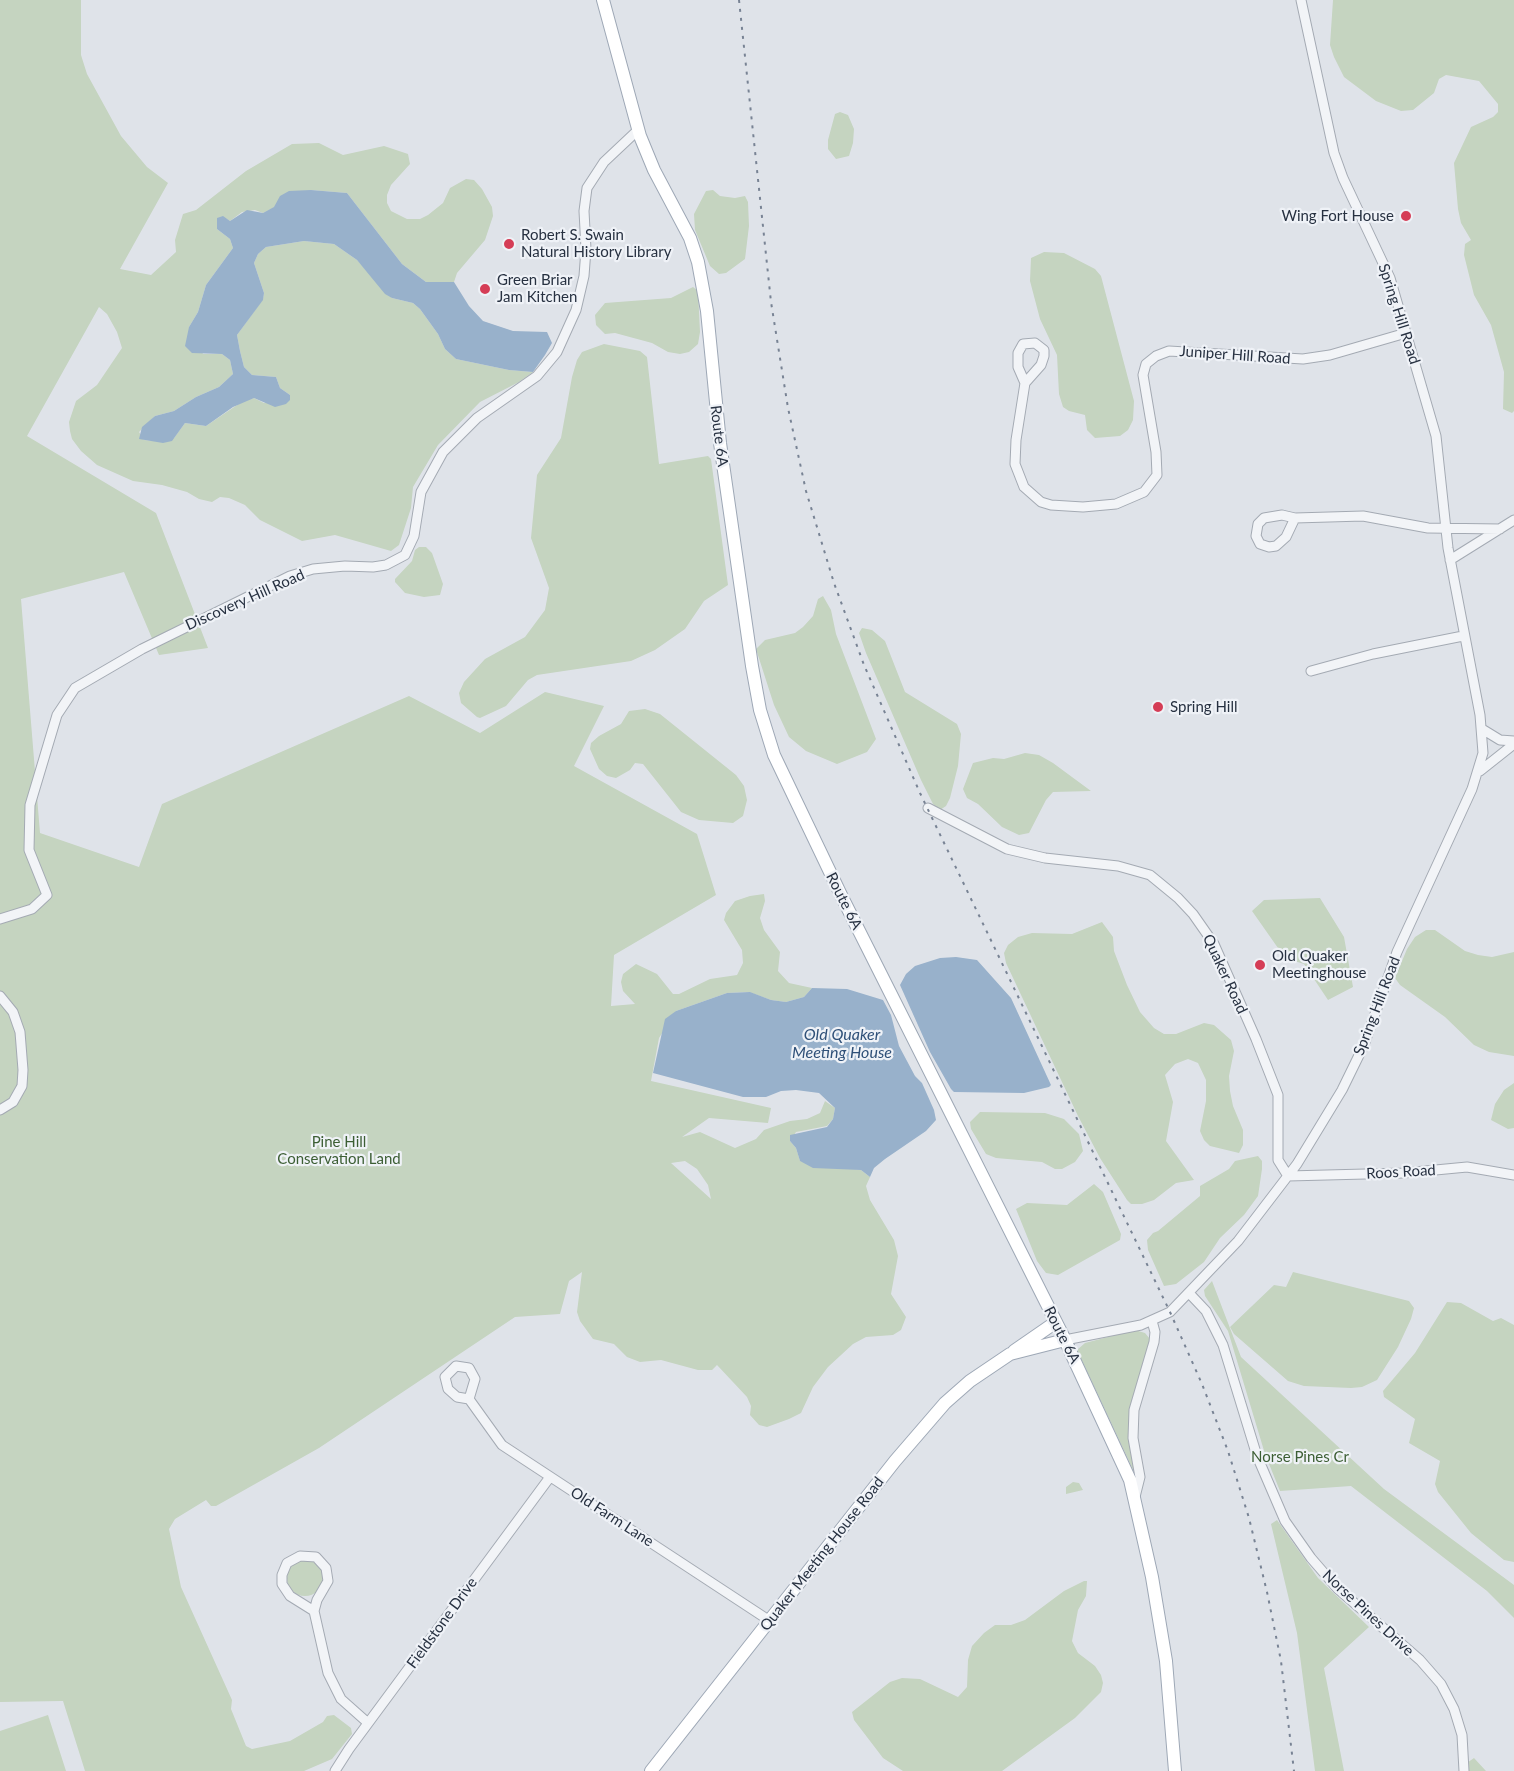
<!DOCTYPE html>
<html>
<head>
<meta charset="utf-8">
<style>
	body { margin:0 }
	canvas { display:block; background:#dfe3e9 }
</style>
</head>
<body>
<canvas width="1514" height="1771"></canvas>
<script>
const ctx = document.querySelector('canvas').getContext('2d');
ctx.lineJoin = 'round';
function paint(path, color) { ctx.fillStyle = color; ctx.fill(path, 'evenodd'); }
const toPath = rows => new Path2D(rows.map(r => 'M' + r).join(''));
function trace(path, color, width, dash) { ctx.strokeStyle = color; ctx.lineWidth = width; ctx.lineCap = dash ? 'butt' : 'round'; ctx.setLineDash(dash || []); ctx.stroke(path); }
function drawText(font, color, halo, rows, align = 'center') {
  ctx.font = font + ' Lato,sans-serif'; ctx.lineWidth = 4.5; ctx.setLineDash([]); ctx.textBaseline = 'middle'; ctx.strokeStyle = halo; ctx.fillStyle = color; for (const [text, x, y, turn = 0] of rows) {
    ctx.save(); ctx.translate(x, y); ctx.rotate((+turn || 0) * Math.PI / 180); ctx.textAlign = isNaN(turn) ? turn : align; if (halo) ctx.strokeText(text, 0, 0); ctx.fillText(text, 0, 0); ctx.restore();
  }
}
const green = toPath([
	[0,0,81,0,81,55,87,74,121,136,147,167,168,183,120,269,151,275,176,252,175,240,183,214,196,210,246,171,292,144,319,143,343,155,384,146,408,154,410,164,391,185,387,195,387,203,391,211,407,219,420,219,428,215,443,203,450,188,466,179,474,180,482,189,492,207,493,216,485,240,457,273,454,282,435,284,426,282,402,264,347,193,311,190,263,213,255,210,242,212,230,221,225,218,217,229,230,239,233,248,206,285,198,312,189,327,203,354,222,354,230,360,233,374,219,387,196,397,174,411,155,416,139,432,144,440,155,441,174,438,185,423,206,426,243,401,254,398,264,403,290,395,280,388,276,377,252,375,244,367,240,351,237,335,263,299,264,293,254,263,258,254,266,247,304,241,334,244,357,260,392,298,413,303,420,309,438,334,445,349,456,359,509,370,533,372,519,382,480,402,438,445,413,487,411,508,399,545,391,551,335,535,302,541,260,520,245,505,229,498,220,497,212,502,199,499,187,492,162,485,133,481,97,465,81,451,72,439,70,431,69,422,76,401,97,385,122,348,117,332,107,314,99,307,27,436,156,513,208,648,159,655,124,572,21,599,40,833,139,867,162,804,409,696,480,733,545,692,604,706,574,766,697,834,716,895,614,955,611,1006,635,1004,623,991,621,982,623,974,636,964,657,974,673,994,679,994,710,979,737,975,743,963,742,950,724,920,726,913,735,901,750,896,764,894,765,901,760,918,764,930,780,952,778,971,789,983,812,988,804,997,786,1002,771,1000,749,992,727,993,676,1011,659,1038,651,1081,771,1108,768,1123,709,1118,682,1137,700,1132,735,1148,756,1139,764,1130,790,1121,807,1119,820,1113,825,1101,835,1108,833,1119,827,1126,796,1132,790,1141,796,1148,800,1161,861,1170,870,1177,866,1186,870,1200,894,1240,898,1256,891,1294,906,1317,901,1330,893,1335,866,1337,853,1344,828,1367,813,1387,801,1413,789,1419,767,1427,759,1425,750,1415,751,1406,747,1397,717,1365,712,1370,698,1370,661,1360,640,1362,627,1357,614,1344,593,1339,580,1321,577,1312,582,1272,569,1281,560,1314,515,1317,319,1448,216,1506,211,1506,206,1500,175,1519,169,1529,181,1587,232,1700,231,1709,246,1746,252,1749,290,1741,323,1722,327,1716,334,1715,351,1728,352,1734,332,1759,304,1771,85,1771,63,1701,0,1702],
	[685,1161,697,1169,708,1185,711,1199,671,1163],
	[1333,0,1514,0,1514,411,1512,413,1503,409,1504,372,1491,325,1474,295,1464,255,1465,244,1471,240,1461,223,1458,209,1454,163,1471,127,1493,117,1498,112,1498,104,1479,81,1446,75,1439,79,1434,93,1413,110,1401,111,1376,101,1344,77,1334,57,1330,45],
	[840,112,848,115,854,129,853,143,849,156,836,159,828,149,828,140,835,114],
	[713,190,720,196,735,198,745,196,748,202,749,226,745,259,726,273,719,274,710,266,695,230,694,214,706,191],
	[1044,252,1064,253,1095,269,1101,276,1134,401,1133,420,1128,430,1120,436,1095,438,1087,430,1085,415,1069,411,1063,407,1059,394,1057,355,1040,319,1030,281,1031,258],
	[693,287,698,291,700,332,698,344,689,352,680,354,668,352,652,343,615,333,605,334,596,325,595,315,605,303,671,298],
	[604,344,640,351,647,357,659,464,708,456,711,459,728,585,704,601,685,629,655,650,631,661,537,675,528,680,506,706,480,718,477,717,461,703,459,693,464,682,485,659,525,637,545,610,549,588,531,538,537,475,561,438,572,377,577,360,582,352],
	[419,547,426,547,432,553,443,584,440,595,424,597,405,593,395,582,395,579,412,561,415,550],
	[823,596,831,610,836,634,876,739,867,752,837,764,806,751,789,737,774,705,756,649,765,640,795,633,803,627,813,616,818,599],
	[862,628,872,630,885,641,905,692,957,724,961,734,958,766,950,798,946,806,940,810,933,804,921,780,866,653,859,633],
	[645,709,660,714,736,775,744,786,747,800,743,816,733,823,699,820,681,812,643,764,635,763,630,770,616,778,607,776,599,769,590,749,591,743,599,736,621,724,629,711],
	[1025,753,1039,755,1053,763,1091,791,1053,792,1046,800,1029,833,1019,835,1002,827,978,804,967,798,963,789,973,763,993,758,1004,759],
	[1320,898,1344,937,1353,987,1328,1000,1304,964,1285,958,1252,911,1264,900],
	[1102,922,1113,937,1114,951,1127,985,1140,1012,1154,1028,1164,1034,1176,1034,1204,1023,1214,1025,1231,1040,1234,1051,1229,1076,1230,1091,1233,1106,1243,1130,1243,1145,1239,1153,1210,1146,1204,1140,1200,1131,1206,1101,1206,1080,1198,1063,1188,1059,1175,1064,1165,1075,1173,1102,1166,1141,1194,1180,1176,1183,1154,1200,1142,1204,1131,1204,1127,1200,1100,1158,1078,1116,1006,963,1004,953,1008,945,1018,937,1032,933,1072,934],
	[1426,930,1435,930,1465,951,1478,955,1492,957,1514,952,1514,1056,1489,1052,1474,1045,1445,1017,1400,985,1395,978,1407,949,1415,937],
	[1514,1083,1514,1128,1508,1129,1491,1120,1495,1104,1504,1090],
	[980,1112,1045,1113,1064,1119,1079,1134,1083,1151,1075,1162,1062,1169,1055,1169,1042,1162,996,1158,986,1154,971,1129,970,1122],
	[1258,1156,1262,1161,1262,1169,1258,1196,1244,1215,1220,1238,1204,1262,1176,1284,1164,1286,1148,1250,1147,1240,1153,1233,1158,1231,1200,1196,1200,1186,1229,1169,1235,1161],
	[1094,1184,1103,1192,1121,1234,1120,1240,1058,1275,1046,1273,1037,1261,1016,1209,1027,1203,1067,1205],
	[1293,1272,1409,1301,1414,1308,1411,1319,1398,1347,1377,1380,1362,1387,1351,1388,1304,1386,1288,1381,1234,1334,1230,1327,1274,1285,1286,1287],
	[1212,1281,1241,1357,1384,1489,1514,1585,1514,1618,1487,1591,1351,1486,1280,1491,1265,1454,1228,1331,1205,1296,1204,1290],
	[1447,1302,1461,1303,1493,1321,1501,1318,1514,1325,1514,1562,1504,1560,1471,1533,1438,1492,1435,1484,1440,1461,1409,1443,1415,1419,1384,1397,1383,1391,1415,1353],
	[1135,1330,1145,1333,1150,1339,1131,1410,1135,1474,1077,1350,1085,1343],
	[1073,1482,1079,1483,1083,1490,1066,1494,1066,1487],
	[1277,1520,1318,1578,1369,1627,1324,1668,1344,1771,1315,1771,1297,1633,1271,1524],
	'287 1578a18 18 0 1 1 36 0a18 18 0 1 1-36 0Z',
	[1084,1581,1087,1581,1086,1596,1078,1610,1072,1641,1078,1653,1095,1666,1101,1675,1103,1683,1101,1692,1075,1718,1002,1771,903,1771,883,1758,854,1720,852,1712,890,1682,902,1678,920,1679,958,1697,967,1687,968,1660,972,1646,984,1633,995,1625,1011,1625,1025,1620,1064,1591],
	[48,1715,66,1771,0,1771,0,1731],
	[1474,1758,1486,1771,1462,1771,1464,1765]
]);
const water = toPath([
	[311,190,347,193,402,264,426,282,454,282,469,306,483,321,513,331,547,332,552,343,545,355,533,372,509,370,456,359,445,349,438,334,420,309,413,303,392,298,385,294,357,260,334,244,304,241,266,247,258,254,254,263,264,293,263,300,237,335,240,351,244,367,252,375,276,377,280,388,290,395,290,400,286,404,275,407,254,398,233,407,206,426,185,423,172,441,163,443,139,439,142,427,155,416,174,411,196,397,219,387,233,374,230,360,222,354,192,353,185,346,189,327,198,312,206,285,233,248,230,239,217,229,217,218,223,216,230,221,247,210,263,213,274,207,280,196,289,191],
	[956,957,977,960,1011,998,1051,1085,1049,1087,1024,1093,954,1092,951,1089,930,1052,900,985,906,974,915,966,940,958],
	[812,988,847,989,883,1000,891,1015,899,1046,915,1076,922,1083,934,1110,936,1120,926,1131,885,1159,874,1168,870,1177,861,1170,813,1168,800,1161,796,1148,790,1141,790,1135,827,1127,833,1119,835,1108,819,1093,796,1090,781,1091,766,1097,743,1097,653,1073,665,1019,676,1011,727,993,750,992,771,1000,786,1002,804,997]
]);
const minor = toPath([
	[1025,383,1018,367,1018,353,1023,344,1035,343,1044,350,1044,356,1041,365,1025,383,1016,440,1015,464,1024,487,1041,502,1051,505,1083,507,1116,504,1144,492,1157,475,1156,452,1143,375,1146,364,1156,356,1169,351,1303,359,1330,355,1406,333],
	[1282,515,1295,518,1286,537,1276,546,1269,547,1260,544,1256,536,1258,524,1264,518,1282,515],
	[1295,518,1363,516,1428,528,1500,529],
	[1450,560,1514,520],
	[1311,671,1373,654,1463,636],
	[1482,729,1500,740,1514,741],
	[1480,771,1514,744],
	[928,808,1007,849,1045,858,1118,866,1150,875,1178,898,1193,914,1214,944,1256,1039,1278,1095,1278,1160,1288,1176,1404,1173,1467,1167,1514,1175],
	[0,919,32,909,47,895,29,850,30,805,57,715,75,688,142,649,290,576,313,569,345,566,373,567,386,565,405,555,414,536,421,492,443,452,477,418,537,376,557,352,576,310,584,276,586,249,584,211,587,188,604,162,638,130],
	[0,996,13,1012,20,1032,23,1070,22,1086,13,1102,0,1110],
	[1189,1293,1206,1311,1223,1345,1257,1456,1285,1521,1311,1558,1337,1588,1420,1660,1441,1684,1454,1709,1462,1735,1464,1771],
	[1065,1340,1141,1325,1170,1312,1238,1241,1297,1164,1342,1090,1364,1045,1397,952,1472,789,1483,753,1480,715,1448,548,1436,436,1390,278,1343,178,1334,153,1301,0],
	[456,1366,469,1368,475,1379,469,1399,457,1397,448,1389,445,1377,456,1366],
	[469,1399,502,1445,770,1621],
	[1135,1497,1140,1477,1133,1438,1134,1410,1154,1342,1155,1332,1152,1321],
	[314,1611,290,1596,282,1584,282,1575,287,1563,300,1556,316,1557,326,1568,328,1581,317,1600,314,1611,328,1673,341,1699,368,1723],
	[335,1771,349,1749,550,1477]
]);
const major = toPath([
	[603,0,640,136,654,170,690,238,698,262,707,311,720,443,752,666,760,710,774,755,841,895,1065,1340,1130,1480,1152,1577,1166,1661,1175,1771],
	[1014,1351,1056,1322],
	[651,1771,895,1461,945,1403,970,1381,1010,1354,1065,1340]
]);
const rail = toPath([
	[739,0,771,302,788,408,806,491,834,583,864,665,920,793,1170,1312,1202,1384,1228,1451,1249,1518,1267,1592,1281,1661,1294,1771]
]);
const markers = [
	[1406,216,6,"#d53d56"],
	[509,244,6,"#d53d56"],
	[485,289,6,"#d53d56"],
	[1158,707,6,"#d53d56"],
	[1260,965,6,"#d53d56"]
];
const poiNames = [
	["Wing Fort House",1394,216,"right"],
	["Robert S. Swain",521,235],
	["Natural History Library",521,252],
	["Green Briar",497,280],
	["Jam Kitchen",497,297],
	["Spring Hill",1170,707],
	["Old Quaker",1272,956],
	["Meetinghouse",1272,973]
];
const streetNames = [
	["Spring Hill Road",1399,314,72],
	["Juniper Hill Road",1235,355,4],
	["Route 6A",719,436,83],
	["Discovery Hill Road",245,600,-24],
	["Route 6A",844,901,63],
	["Quaker Road",1225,974,65],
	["Spring Hill Road",1377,1006,-69],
	["Roos Road",1401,1172,-3],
	["Route 6A",1062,1335,63],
	["Old Farm Lane",612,1517,33],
	["Quaker Meeting House Road",822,1554,-52],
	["Norse Pines Drive",1368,1613,43],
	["Fieldstone Drive",442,1623,-54]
];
const parkNames = [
	["Pine Hill",339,1142],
	["Conservation Land",339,1159],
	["Norse Pines Cr",1300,1457]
];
const waterNames = [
	["Old Quaker",842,1035],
	["Meeting House",842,1053]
];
paint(green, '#c5d4c0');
paint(water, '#98b1cb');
trace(minor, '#a4aab3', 11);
trace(major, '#9ea8b6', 14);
trace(minor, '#f2f4f7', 9);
trace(major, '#fff', 12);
trace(rail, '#788394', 2, [3, 6]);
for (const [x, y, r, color] of markers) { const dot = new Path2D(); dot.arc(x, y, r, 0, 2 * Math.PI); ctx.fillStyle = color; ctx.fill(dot); trace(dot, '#eff2f7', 2); }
drawText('15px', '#273141', '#eff2f7', poiNames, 'left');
drawText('15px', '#273141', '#eff2f7', streetNames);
drawText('15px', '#3c5e34', '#eff2f7', parkNames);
drawText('italic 16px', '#2f5078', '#eff2f7', waterNames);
</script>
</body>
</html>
